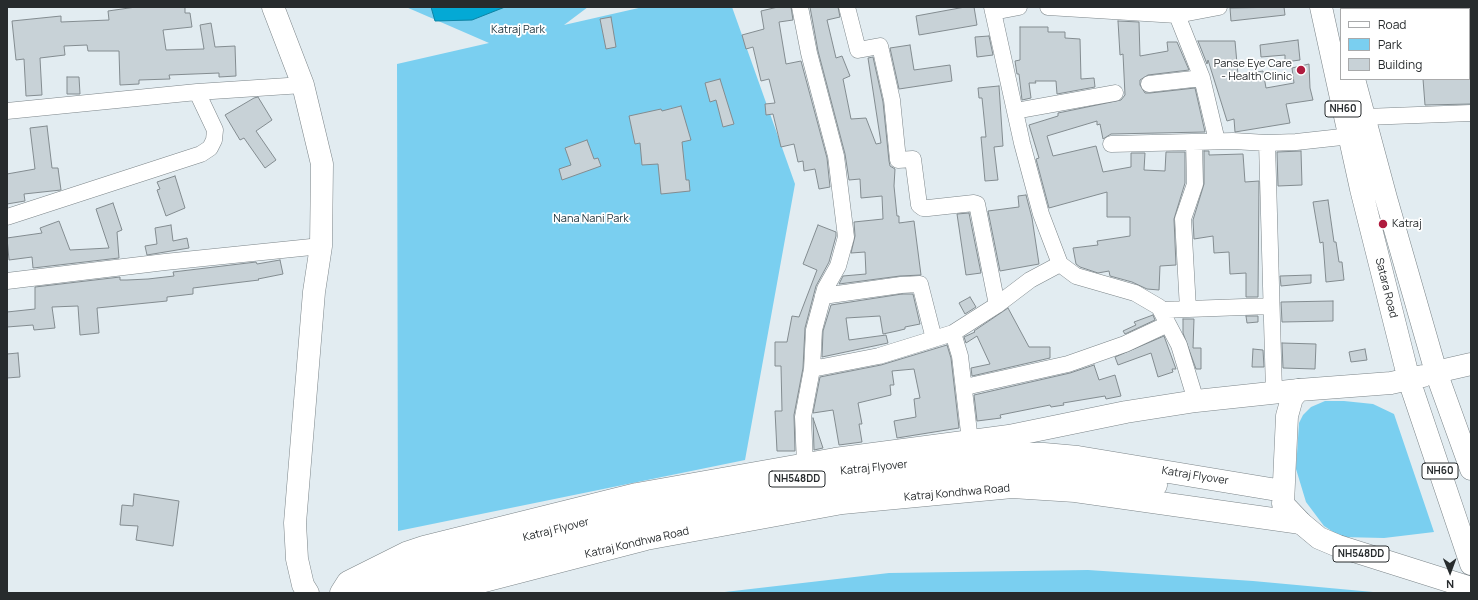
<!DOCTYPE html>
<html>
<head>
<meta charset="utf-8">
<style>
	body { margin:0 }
	#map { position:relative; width:1478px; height:600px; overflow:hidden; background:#e2ecf1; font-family:Manrope,sans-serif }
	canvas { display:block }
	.frame { position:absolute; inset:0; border:8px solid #272b2d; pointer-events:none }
	.legend { position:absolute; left:1340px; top:8px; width:130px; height:72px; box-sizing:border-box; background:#fff; border:1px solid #a9aaab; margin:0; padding:5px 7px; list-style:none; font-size:12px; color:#272b2d }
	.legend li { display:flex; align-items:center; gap:8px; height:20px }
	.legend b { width:20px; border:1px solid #a9aaab }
	.north { position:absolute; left:1430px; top:552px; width:40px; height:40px; -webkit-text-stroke:3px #fff; paint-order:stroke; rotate:179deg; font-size:11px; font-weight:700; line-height:16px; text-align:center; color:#272b2d }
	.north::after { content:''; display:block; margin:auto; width:14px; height:18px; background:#272b2d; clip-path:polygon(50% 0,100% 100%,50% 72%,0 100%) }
</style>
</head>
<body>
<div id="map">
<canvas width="1478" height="600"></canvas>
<div class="frame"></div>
<ul class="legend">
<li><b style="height:5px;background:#fff"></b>Road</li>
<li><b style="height:11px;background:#7acff0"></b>Park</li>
<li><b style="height:11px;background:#c8d2d7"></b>Building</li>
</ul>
<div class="north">N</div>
</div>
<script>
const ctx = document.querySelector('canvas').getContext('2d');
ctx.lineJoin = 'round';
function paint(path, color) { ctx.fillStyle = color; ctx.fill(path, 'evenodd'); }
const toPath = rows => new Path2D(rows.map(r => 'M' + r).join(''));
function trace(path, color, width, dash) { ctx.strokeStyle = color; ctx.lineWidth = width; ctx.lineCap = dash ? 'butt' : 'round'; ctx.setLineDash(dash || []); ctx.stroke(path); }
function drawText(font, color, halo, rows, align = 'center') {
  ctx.font = font + ' Manrope,sans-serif'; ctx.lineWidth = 3.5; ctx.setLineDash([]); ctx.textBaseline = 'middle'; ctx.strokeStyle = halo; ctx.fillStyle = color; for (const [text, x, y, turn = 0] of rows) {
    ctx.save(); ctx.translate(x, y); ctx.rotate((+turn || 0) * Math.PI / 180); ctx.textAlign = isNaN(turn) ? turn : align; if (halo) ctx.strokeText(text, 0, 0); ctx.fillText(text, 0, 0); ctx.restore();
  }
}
const green = toPath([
	[406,7,588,7,564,25,643,7,732,7,795,184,745,460,398,531,397,64,489,43],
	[1325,401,1344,401,1373,404,1394,414,1434,532,1384,538,1341,537,1324,526,1306,502,1296,469,1299,423,1303,415,1311,407],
	[1088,570,1253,581,1384,593,716,593,889,573]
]);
const water = toPath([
	[431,7,505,7,472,20,435,21,431,7]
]);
const building = toPath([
	[136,7,185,7,185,13,190,13,192,27,163,30,166,50,204,49,200,25,211,23,215,47,235,46,236,76,219,77,219,73,169,75,170,79,139,80,139,84,120,85,119,51,88,51,87,45,64,46,65,55,40,58,42,95,26,96,24,59,16,60,12,21,61,16,61,22,109,20,108,11,136,7],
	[778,7,791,7,793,20,779,22,786,64,801,61,827,158,830,187,819,189,815,169,804,171,803,161,798,162,794,144,781,147,773,114,766,115,765,104,775,103,769,79,761,81,753,47,746,49,742,35,764,29,761,11,778,7],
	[810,7,838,7,840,17,827,20,836,58,842,56,850,76,843,79,851,119,866,118,876,144,881,143,868,58,873,57,883,102,889,161,890,166,895,169,894,186,897,216,899,216,899,223,914,221,921,275,900,276,839,284,843,276,866,274,865,252,851,253,855,236,854,222,883,219,882,196,861,198,860,179,849,180,845,154,818,51,810,7],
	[965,7,974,7,977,25,919,35,916,16,965,7],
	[1284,7,1285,15,1231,21,1230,8,1284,7],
	[611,17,616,47,606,49,600,19,611,17],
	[1118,21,1139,22,1140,56,1168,51,1167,42,1177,42,1189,70,1148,75,1140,80,1140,85,1145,93,1150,93,1195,88,1205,132,1111,134,1103,139,1100,124,1097,125,1097,121,1047,136,1053,156,1096,146,1103,172,1131,167,1131,153,1145,153,1144,170,1165,171,1166,152,1185,152,1185,183,1174,219,1176,265,1160,266,1159,290,1147,289,1132,282,1110,276,1109,271,1098,273,1080,267,1076,264,1073,248,1098,245,1097,241,1130,236,1130,217,1107,217,1107,192,1049,208,1036,159,1039,158,1029,125,1058,116,1058,113,1121,100,1125,95,1123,54,1120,55,1118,21],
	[1020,27,1048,27,1048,32,1065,32,1065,38,1080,39,1081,79,1094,78,1095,87,1057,94,1056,81,1035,81,1036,83,1029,83,1031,98,1022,100,1019,74,1017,74,1015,61,1020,60,1020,27],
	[989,36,993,55,977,57,975,37,989,36],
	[1298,40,1300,60,1285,62,1285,55,1261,57,1260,45,1298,40],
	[1198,41,1235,41,1238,75,1263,71,1266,88,1294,83,1292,68,1309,64,1310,88,1313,100,1286,104,1290,123,1235,132,1234,119,1227,121,1208,60,1207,64,1198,41],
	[910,45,914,70,950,65,952,81,899,89,890,48,910,45],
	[67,77,79,77,80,94,67,94,67,77],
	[720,79,734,124,723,127,716,100,710,102,705,83,720,79],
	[1423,79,1471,79,1471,104,1425,105,1423,79],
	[999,86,1003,146,994,147,998,180,985,181,981,137,986,137,982,98,979,98,978,88,999,86],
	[258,97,272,120,256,131,276,160,265,168,244,138,240,140,225,115,254,98,258,97],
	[681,106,691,140,682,142,686,180,689,180,690,191,661,194,658,164,642,165,640,143,635,144,629,116,661,109,662,111,681,106],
	[47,126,52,168,58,168,61,190,24,194,25,201,7,204,7,174,35,169,30,128,47,126],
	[587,140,594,159,598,158,601,166,562,180,559,169,571,165,565,148,587,140],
	[1204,151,1209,151,1209,155,1243,154,1245,182,1259,181,1258,297,1246,297,1246,273,1230,274,1229,252,1214,253,1213,236,1194,239,1193,220,1204,184,1204,151],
	[1301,151,1302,185,1278,186,1277,152,1301,151],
	[175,176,185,208,166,216,157,190,160,189,157,182,175,176],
	[1026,195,1032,218,1039,264,1000,271,988,211,1019,207,1018,196,1026,195],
	[1328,200,1334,242,1336,242,1339,262,1342,262,1344,280,1326,282,1323,242,1320,243,1313,202,1328,200],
	[113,203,122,230,117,232,119,258,33,268,32,257,9,260,7,238,42,233,40,228,59,221,70,250,109,248,96,209,113,203],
	[969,213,981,273,966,275,957,214,969,213],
	[171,225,173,241,187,238,189,248,147,255,145,246,157,244,155,228,171,225],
	[818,225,836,232,836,236,829,262,816,286,805,328,803,368,794,415,795,451,777,451,775,411,782,411,781,366,775,366,775,342,787,342,792,316,799,317,817,270,803,264,818,225],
	[280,260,283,274,258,279,259,280,193,288,193,294,167,297,167,301,97,308,99,333,80,335,78,306,52,307,55,328,34,330,33,325,7,327,7,312,35,309,35,287,120,277,120,280,127,280,148,279,174,276,173,272,256,262,257,264,280,260],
	[1311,275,1311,283,1281,286,1280,276,1311,275],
	[902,294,913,294,920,324,905,327,905,329,897,331,883,334,880,316,846,318,849,340,886,335,888,343,822,357,823,331,831,305,902,294],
	[970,297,976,307,965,314,959,303,970,297],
	[1333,301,1333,321,1282,322,1281,302,1333,301],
	[1008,308,1029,347,1050,347,1050,358,972,376,971,368,990,364,977,336,966,343,964,337,975,332,974,331,1008,308],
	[1153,315,1155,320,1125,334,1123,331,1136,325,1134,322,1153,315],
	[1246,316,1258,316,1258,322,1247,323,1246,316],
	[1183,319,1194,319,1193,348,1201,348,1201,369,1196,369,1183,333,1183,319],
	[1164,336,1176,369,1172,369,1173,372,1158,377,1151,353,1118,365,1115,357,1164,336],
	[1282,343,1316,344,1315,369,1283,368,1282,343],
	[947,345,951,358,959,428,897,438,894,421,916,417,914,399,920,398,914,369,892,371,894,385,890,385,891,395,858,403,862,424,859,424,862,442,839,445,833,410,813,413,820,377,881,365,947,345],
	[1253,349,1263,350,1264,367,1252,367,1253,349],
	[1365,349,1367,360,1351,362,1349,352,1365,349],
	[18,353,20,377,7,378,7,354,18,353],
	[1094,365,1099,380,1115,375,1121,396,1106,399,1105,396,1063,403,1064,405,1051,407,1050,405,1000,415,1001,418,977,421,974,395,1070,373,1094,365],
	[813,418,823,448,814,450,813,418],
	[134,494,179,501,173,546,136,540,138,526,120,525,122,505,133,506,134,494]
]);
const street = toPath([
	[800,7,809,53,836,156,846,237,838,266,825,289,814,330,812,369,803,417,805,464],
	[847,7,858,50,880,46,892,100,898,160,913,159,919,205,923,208,928,208,974,203,977,204,997,305],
	[992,7,1022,143,1041,214,1060,264,1076,276,1135,293,1159,307,1179,345,1196,401],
	[1048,7,1177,15,1219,7],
	[993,12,1019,7],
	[1177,15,1202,78,1217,141],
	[1469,47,1471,46],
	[1149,84,1202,78],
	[7,111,197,92,303,85],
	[1015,111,1115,93],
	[1365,117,1471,113],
	[1267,143,1274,392],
	[1111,144,1233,141,1267,143,1296,142,1360,135],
	[7,217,201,154,210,148,214,140,215,130,197,92],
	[7,281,165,262,321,246],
	[823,296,901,285,920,284,934,339],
	[1188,309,1183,219,1195,184,1194,142],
	[1161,310,1271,306],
	[953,333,960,356,970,441],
	[812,369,879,356,953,333,997,305,1030,280,1060,264],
	[965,387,1068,364,1125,344,1168,324]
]);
const secondary = toPath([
	[273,7,303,85,322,164,321,246,314,292,295,523,297,559,303,585,308,593],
	[1436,372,1471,364],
	[341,593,348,582,406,553,424,547,637,494,835,459,1009,436,1126,412,1196,401,1299,390],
	[438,593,646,539,842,503,1012,487,1075,491,1301,523]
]);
const highway = toPath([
	[1321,7,1361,189,1409,380,1471,564],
	[1354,79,1386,198,1436,372,1471,469],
	[1283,504,1287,416,1292,398,1299,390,1391,383,1423,376],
	[1283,504,1301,523,1319,538,1338,546,1471,588],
	[358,593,439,559,639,509,838,472,1011,454,1044,454,1078,457,1283,491],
	[398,593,444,575,643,524,840,488,1012,470,1076,473,1156,485]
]);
const markers = [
	[1301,70,5,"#af1b3e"],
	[1383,224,5,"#af1b3e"]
];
const shields = [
	[1343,109,36],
	[1440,471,36],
	[797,479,56],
	[1361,554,56]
];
const shieldNames = [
	["NH60",1343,109],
	["NH60",1440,471],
	["NH548DD",797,479],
	["NH548DD",1361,554]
];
const parkNames = [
	["Katraj Park",518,30],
	["Nana Nani Park",591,219]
];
const poiNames = [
	["Panse Eye Care",1292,64],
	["- Health Clinic",1292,77],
	["Katraj",1392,224,"left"]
];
const streetNames = [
	["Satara Road",1386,288,76],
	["Katraj Flyover",874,468,-6],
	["Katraj Flyover",1195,476,9],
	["Katraj Kondhwa Road",957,493,-5],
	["Katraj Flyover",556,530,-14],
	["Katraj Kondhwa Road",637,543,-13]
];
paint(green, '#7acff0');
paint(water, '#04a9d5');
trace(water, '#0e83a3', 1);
paint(building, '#c8d2d7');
trace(building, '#838c90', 1);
trace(street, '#7c8589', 17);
trace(secondary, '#7c8589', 23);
trace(highway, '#7c8589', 23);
trace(street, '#fff', 16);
trace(secondary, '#fff', 22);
trace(highway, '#fff', 22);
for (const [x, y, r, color] of markers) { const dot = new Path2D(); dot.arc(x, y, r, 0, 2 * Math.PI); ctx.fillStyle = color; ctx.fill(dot); trace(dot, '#fff', 1.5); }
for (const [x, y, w] of shields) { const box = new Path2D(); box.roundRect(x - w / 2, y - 8, w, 16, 3); ctx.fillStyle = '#fff'; ctx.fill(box); trace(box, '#272b2d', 1); }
drawText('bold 10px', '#272b2d', null, shieldNames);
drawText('11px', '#1e343d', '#fff', parkNames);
drawText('11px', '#272b2d', '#fff', poiNames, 'right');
drawText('11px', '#272b2d', '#fff', streetNames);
</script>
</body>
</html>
